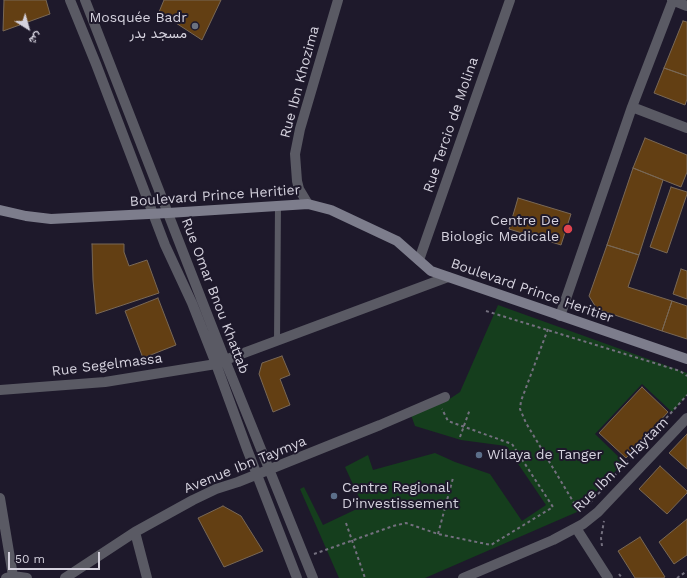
<!DOCTYPE html>
<html>
<head>
<meta charset="utf-8">
<style>
	body { margin:0 }
	#map { position:relative; width:687px; height:578px; overflow:hidden; background:#1e192b; font-family:"Work Sans",Vazirmatn,sans-serif }
	canvas { display:block }
	.north { position:absolute; left:8px; top:8px; width:40px; height:40px; -webkit-text-stroke:3px #1e192b; paint-order:stroke; rotate:143deg; font-size:11px; font-weight:700; line-height:16px; text-align:center; color:#d5d2de }
	.north::after { content:''; display:block; margin:auto; width:14px; height:18px; background:#d5d2de; clip-path:polygon(50% 0,100% 100%,50% 72%,0 100%) }
	.scale { position:absolute; left:8px; top:552px; width:92px; height:18px; box-sizing:border-box; border:2px solid #d5d2de; border-top:0; padding-left:5px; font-size:12px; line-height:14px; white-space:nowrap; color:#d5d2de; -webkit-text-stroke:3px #1e192b; paint-order:stroke }
</style>
</head>
<body>
<div id="map">
<canvas width="687" height="578"></canvas>
<div class="north">ش</div>
<div class="scale">50 m</div>
</div>
<script>
const ctx = document.querySelector('canvas').getContext('2d');
ctx.lineJoin = 'round';
function paint(path, color) { ctx.fillStyle = color; ctx.fill(path, 'evenodd'); }
const toPath = rows => new Path2D(rows.map(r => 'M' + r).join(''));
function trace(path, color, width, dash) { ctx.strokeStyle = color; ctx.lineWidth = width; ctx.lineCap = dash ? 'butt' : 'round'; ctx.setLineDash(dash || []); ctx.stroke(path); }
function drawText(font, color, halo, rows, align = 'center') {
  ctx.font = font + ' "Work Sans",Vazirmatn,sans-serif'; ctx.lineWidth = 4; ctx.setLineDash([]); ctx.textBaseline = 'middle'; ctx.strokeStyle = halo; ctx.fillStyle = color; for (const [text, x, y, turn = 0] of rows) {
    ctx.save(); ctx.translate(x, y); ctx.rotate((+turn || 0) * Math.PI / 180); ctx.textAlign = isNaN(turn) ? turn : align; if (halo) ctx.strokeText(text, 0, 0); ctx.fillText(text, 0, 0); ctx.restore();
  }
}
const green = toPath([
	[498,305,687,373,687,395,672,412,642,384,595,434,624,462,577,512,425,578,339,578,300,489,304,487,323,525,363,506,345,467,368,455,373,470,435,453,455,462,490,474,522,521,546,505,506,446,461,440,415,426,411,415,445,402,460,392]
]);
const building = toPath([
	[4,0,46,0,50,14,3,31,4,0],
	[164,0,221,0,202,40,159,12,164,0],
	[683,21,687,22,687,76,664,68,683,21],
	[664,68,687,76,687,99,685,105,654,93,664,68],
	[645,138,687,155,687,172,681,187,633,168,645,138],
	[633,168,663,180,639,255,607,245,633,168],
	[671,187,687,192,687,194,667,253,650,247,671,187],
	[518,198,571,214,561,245,509,229,518,198],
	[92,244,124,244,124,252,129,266,147,260,159,293,96,314,93,280,92,244],
	[607,245,639,255,628,287,672,301,662,331,597,309,589,296,607,245],
	[681,269,687,271,687,299,673,294,681,269],
	[158,298,176,345,143,358,125,311,158,298],
	[672,301,687,306,687,339,662,331,672,301],
	[282,356,290,375,280,379,290,405,273,412,259,374,262,363,282,356],
	[642,387,668,412,626,458,599,433,642,387],
	[687,434,687,469,669,453,687,434],
	[660,466,687,491,687,493,667,514,639,489,660,466],
	[223,506,241,516,263,551,224,567,198,518,223,506],
	[687,519,687,555,674,564,659,542,687,519],
	[640,537,665,577,663,578,635,578,618,551,640,537]
]);
const path = toPath([
	[486,311,680,371,687,376],
	[548,329,521,401,520,409,526,423,574,503,577,507,581,508,585,507],
	[460,437,470,409],
	[590,503,687,395],
	[346,523,365,578],
	[438,534,453,478],
	[602,546,601,538,604,521],
	[314,554,393,526,406,523,438,534,491,545,553,507,512,444,448,421,442,409],
	[619,574,622,578],
	[677,578,687,571]
]);
const lane = toPath([
	[277,342,278,205]
]);
const street = toPath([
	[70,0,96,64,165,245,192,303,216,364,247,449,297,578],
	[85,0,225,360,313,578],
	[672,0,687,6],
	[632,107,687,128],
	[308,204,299,189,297,181,295,154,300,129,338,0],
	[419,260,510,0],
	[560,316,632,107,673,0],
	[225,360,448,277],
	[0,390,105,382,216,364],
	[0,498,13,576],
	[576,528,608,578],
	[135,532,147,578],
	[6,578,13,576,27,578],
	[65,578,135,532,193,500,216,489,238,482,380,425,445,397],
	[463,578,553,540,583,524,598,512,687,418]
]);
const secondary = toPath([
	[0,210,26,216,51,219,168,213,308,204,331,210,397,241,431,271,687,359]
]);
const markers = [
	[195,26,4,"#6b7280"],
	[568,229,5,"#e0444e"],
	[479,455,4,"#5c6f8a"],
	[334,496,4,"#5c6f8a"]
];
const poiNames = [
	["Mosquée Badr",187,18],
	["مسجد بدر",187,34],
	["Centre De",559,221],
	["Biologic Medicale",559,237],
	["Wilaya de Tanger",487,455,"left"],
	["Centre Regional",342,488,"left"],
	["D'investissement",342,504,"left"]
];
const streetNames = [
	["Rue Ibn Khozima",300,82,-75],
	["Rue Tercio de Molina",451,125,-71],
	["Boulevard Prince Heritier",215,196,-4],
	["Boulevard Prince Heritier",532,291,19],
	["Rue Omar Bnou Khattab",215,296,69],
	["Rue Segelmassa",107,365,-7],
	["Avenue Ibn Taymya",245,465,-22],
	["Rue Ibn Al Haytam",621,465,-45]
];
paint(green, '#153e1d');
paint(building, '#633f13');
trace(building, '#796856', 1);
trace(path, '#74707f', 2, [3, 3]);
trace(lane, '#5a5a64', 6);
trace(street, '#5a5a64', 10);
trace(secondary, '#7d7d8c', 10);
for (const [x, y, r, color] of markers) { const dot = new Path2D(); dot.arc(x, y, r, 0, 2 * Math.PI); ctx.fillStyle = color; ctx.fill(dot); trace(dot, '#1e192b', 1.5); }
drawText('14px', '#d5d2de', '#1e192b', poiNames, 'right');
drawText('14px', '#d5d2de', '#1e192b', streetNames);
</script>
</body>
</html>
